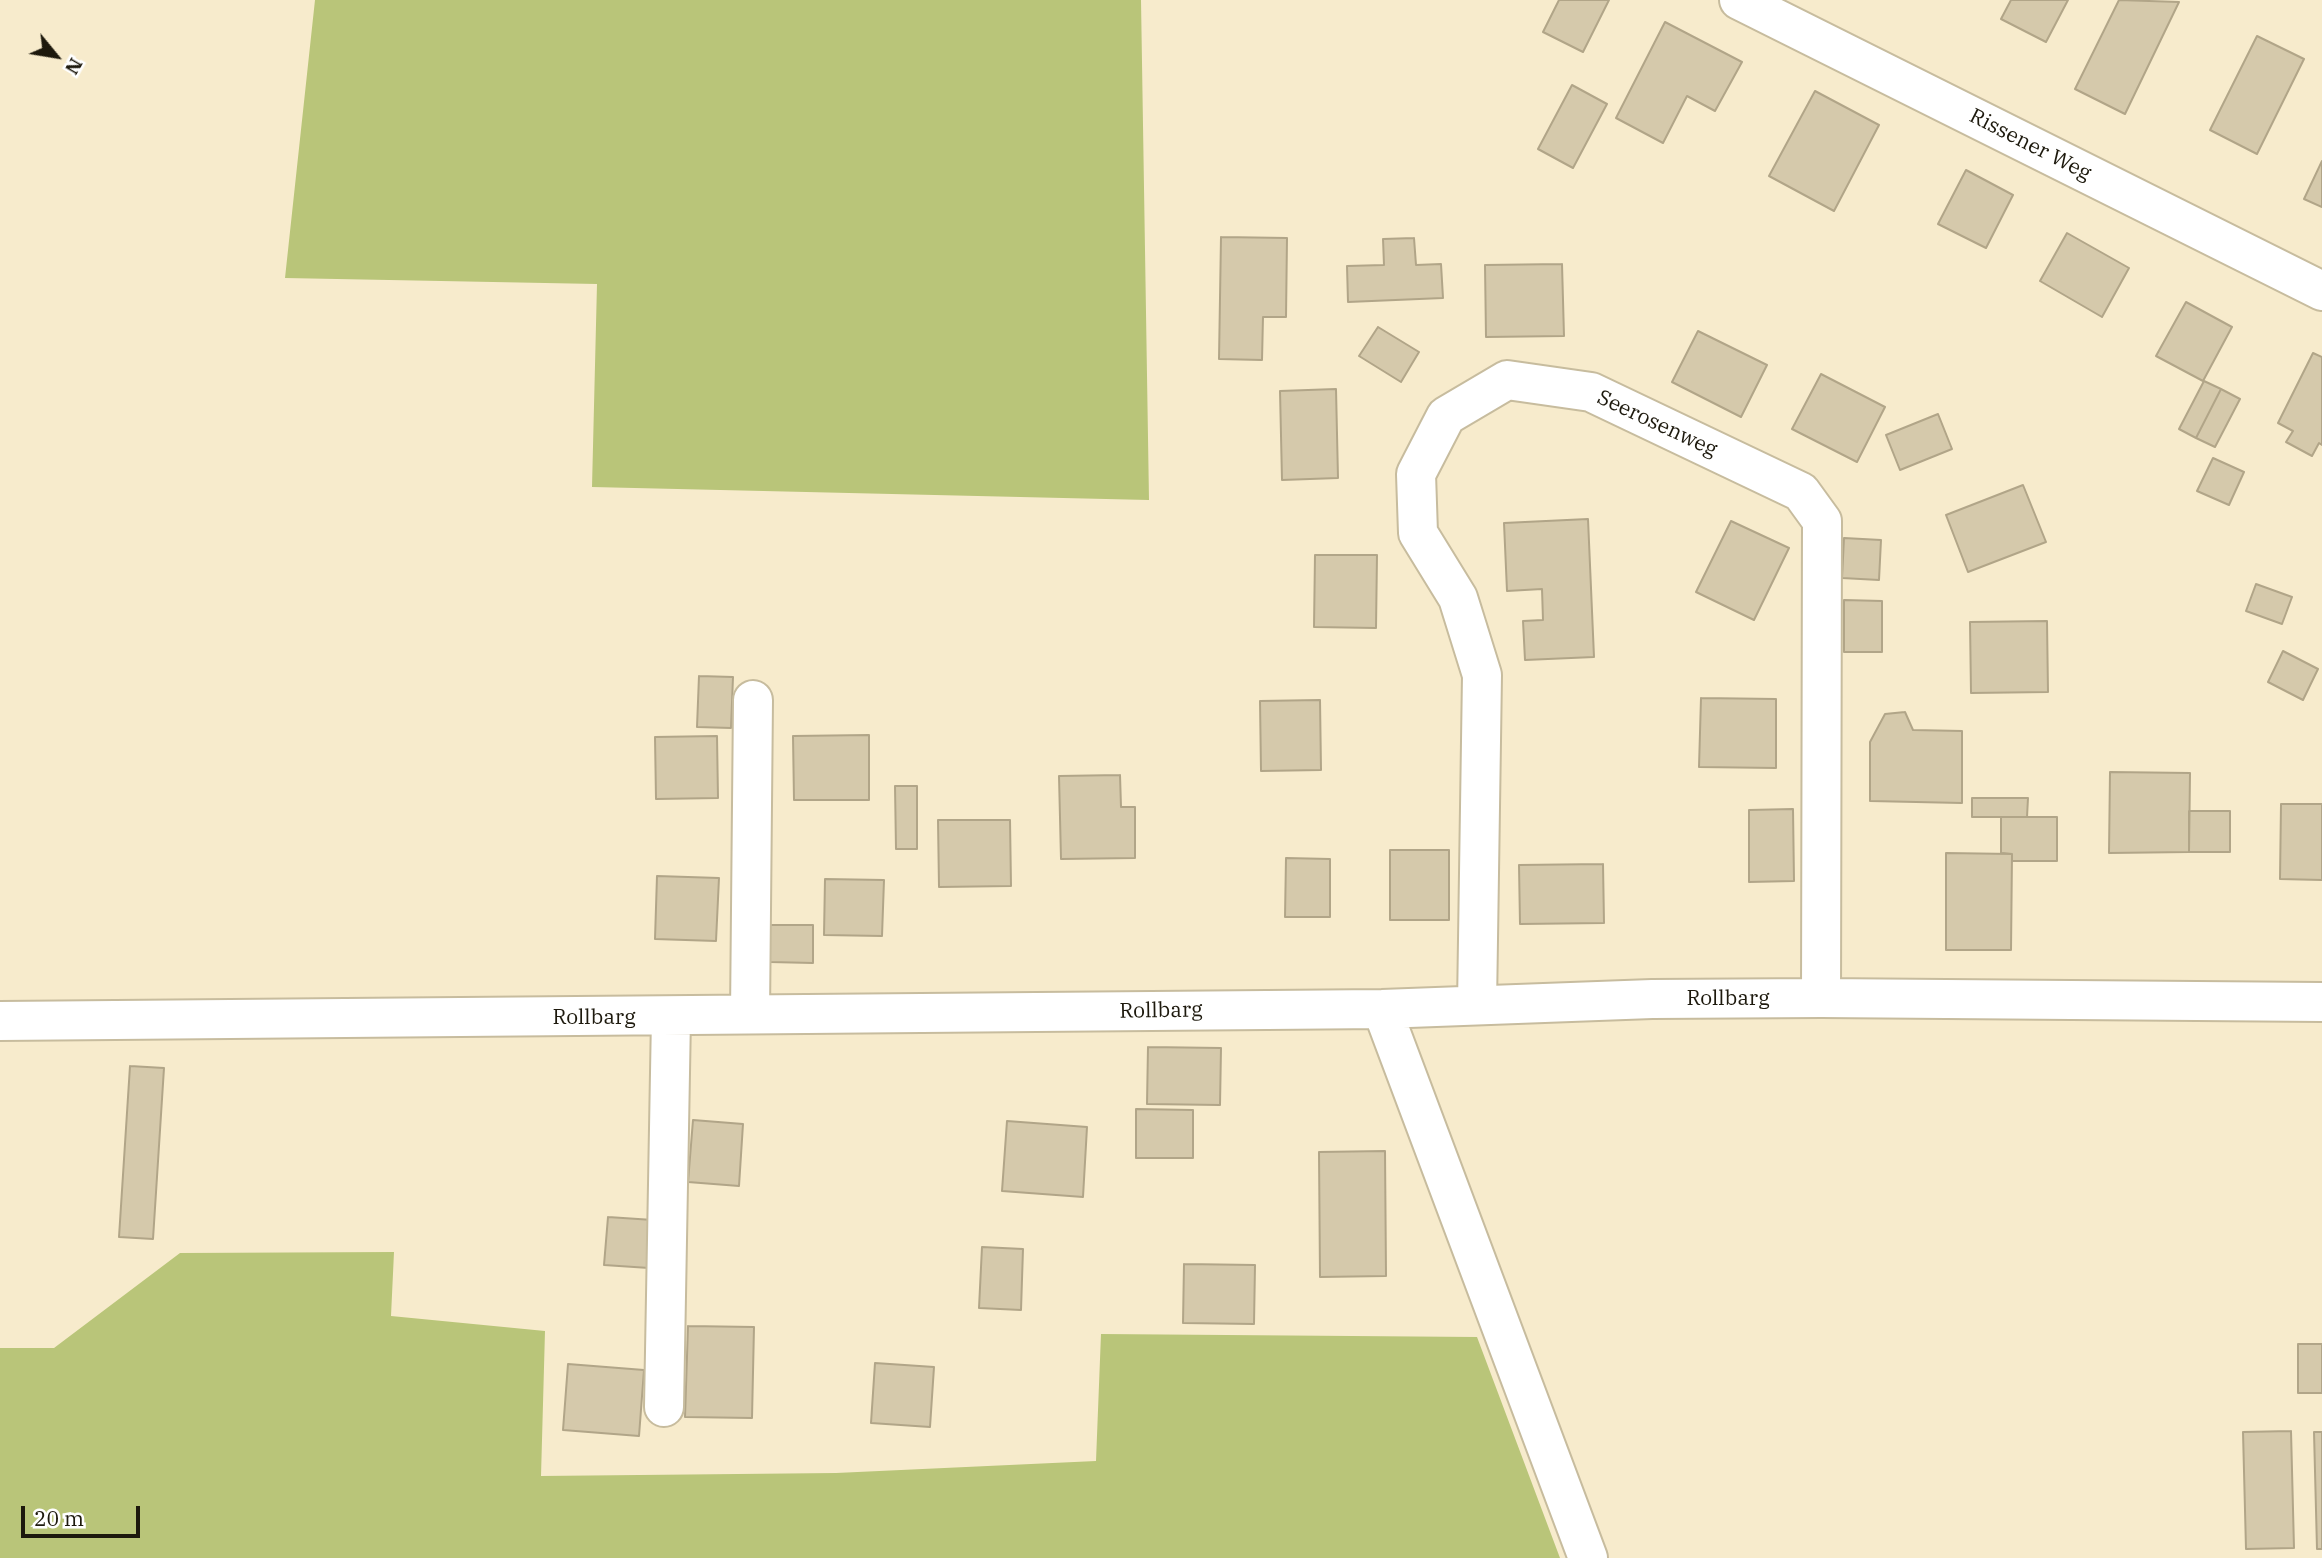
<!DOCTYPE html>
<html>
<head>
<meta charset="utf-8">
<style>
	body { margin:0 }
	#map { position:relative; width:2322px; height:1558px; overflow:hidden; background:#f7ebcc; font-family:"IBM Plex Serif",serif }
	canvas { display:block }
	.north { position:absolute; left:21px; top:21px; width:70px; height:70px; -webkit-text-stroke:5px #fff; paint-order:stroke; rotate:120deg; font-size:19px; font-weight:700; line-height:28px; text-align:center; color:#1d190d }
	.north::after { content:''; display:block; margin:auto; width:24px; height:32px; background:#1d190d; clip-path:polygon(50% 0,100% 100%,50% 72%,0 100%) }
	.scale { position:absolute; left:21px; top:1506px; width:119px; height:32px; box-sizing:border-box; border:4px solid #1d190d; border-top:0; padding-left:9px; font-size:21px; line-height:24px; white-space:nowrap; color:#1d190d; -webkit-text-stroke:5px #fff; paint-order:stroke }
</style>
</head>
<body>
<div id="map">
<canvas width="2322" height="1558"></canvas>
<div class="north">N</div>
<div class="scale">20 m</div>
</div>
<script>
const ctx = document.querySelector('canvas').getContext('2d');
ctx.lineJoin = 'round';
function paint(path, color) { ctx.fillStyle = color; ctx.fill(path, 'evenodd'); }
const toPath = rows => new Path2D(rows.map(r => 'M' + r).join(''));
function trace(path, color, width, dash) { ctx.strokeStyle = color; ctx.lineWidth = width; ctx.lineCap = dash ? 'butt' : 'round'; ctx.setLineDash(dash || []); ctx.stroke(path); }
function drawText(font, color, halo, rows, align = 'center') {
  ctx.font = font + ' "IBM Plex Serif",serif'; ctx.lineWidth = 5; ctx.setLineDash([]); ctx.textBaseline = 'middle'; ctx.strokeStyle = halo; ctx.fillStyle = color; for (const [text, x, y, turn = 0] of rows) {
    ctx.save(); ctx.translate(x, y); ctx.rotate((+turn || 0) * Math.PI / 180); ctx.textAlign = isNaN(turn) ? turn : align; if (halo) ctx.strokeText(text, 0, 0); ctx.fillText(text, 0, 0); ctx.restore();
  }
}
const green = toPath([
	[315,0,1141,0,1149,500,592,487,597,284,285,278],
	[394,1252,391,1316,545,1331,541,1476,836,1473,1096,1461,1101,1334,1477,1337,1560,1558,0,1558,0,1348,54,1348,180,1253]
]);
const building = toPath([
	[1559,0,1609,0,1583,52,1543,32,1559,0],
	[2011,0,2068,0,2046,42,2001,19,2011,0],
	[2119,0,2179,2,2125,114,2075,89,2119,0],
	[1665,22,1742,62,1715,111,1687,96,1663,143,1616,118,1665,22],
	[2257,36,2304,59,2257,154,2210,130,2257,36],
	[1572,85,1607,104,1573,168,1538,149,1572,85],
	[1815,91,1879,125,1834,211,1769,176,1815,91],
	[2322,161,2322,207,2304,199,2322,161],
	[1966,170,2013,195,1986,248,1938,224,1966,170],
	[2067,233,2129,268,2102,317,2040,281,2067,233],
	[1221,237,1287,238,1286,317,1263,317,1262,360,1219,359,1221,237],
	[1414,238,1416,265,1441,264,1443,298,1348,302,1347,266,1384,265,1383,239,1414,238],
	[1562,264,1564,336,1486,337,1485,265,1562,264],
	[2186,302,2232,327,2203,381,2156,356,2186,302],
	[1378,327,1419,352,1401,382,1359,356,1378,327],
	[1698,331,1767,365,1741,417,1672,382,1698,331],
	[2313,353,2322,357,2322,445,2319,443,2312,456,2286,442,2293,431,2278,423,2313,353],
	[1821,374,1885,407,1857,462,1792,429,1821,374],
	[2204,381,2221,389,2196,438,2179,429,2204,381],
	[1336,389,1338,478,1282,480,1280,391,1336,389],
	[2221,389,2240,399,2215,447,2196,438,2221,389],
	[1938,414,1952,449,1900,470,1886,435,1938,414],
	[2213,458,2244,472,2229,505,2197,491,2213,458],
	[2023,485,2046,542,1968,572,1946,515,2023,485],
	[1588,519,1594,657,1525,660,1523,621,1543,620,1542,589,1507,591,1504,523,1588,519],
	[1731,521,1789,548,1754,620,1696,592,1731,521],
	[1844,538,1881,540,1879,580,1842,578,1844,538],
	[1315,555,1377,555,1376,628,1314,627,1315,555],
	[2256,584,2292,597,2282,624,2246,611,2256,584],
	[1844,600,1882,601,1882,652,1844,652,1844,600],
	[2047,621,2048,692,1971,693,1970,622,2047,621],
	[2283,651,2318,669,2303,700,2268,682,2283,651],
	[699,676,733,677,731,728,697,727,699,676],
	[1701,698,1776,699,1776,768,1699,767,1701,698],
	[1320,700,1321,770,1261,771,1260,701,1320,700],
	[1905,712,1913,730,1962,731,1962,803,1870,801,1870,742,1885,714,1905,712],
	[869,735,869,800,794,800,793,736,869,735],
	[717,736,718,798,656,799,655,737,717,736],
	[2110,772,2190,773,2189,852,2109,853,2110,772],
	[1120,775,1121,807,1135,807,1135,858,1061,859,1059,776,1120,775],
	[895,786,917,786,917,849,896,849,895,786],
	[1972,798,2028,798,2027,817,1972,817,1972,798],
	[2281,804,2322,804,2322,880,2280,879,2281,804],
	[1793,809,1794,881,1749,882,1749,810,1793,809],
	[2189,811,2230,811,2230,852,2189,852,2189,811],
	[2001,817,2057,817,2057,861,2012,861,2012,854,2001,853,2001,817],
	[938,820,1010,820,1011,886,939,887,938,820],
	[1390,850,1449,850,1449,920,1390,920,1390,850],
	[1946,853,2012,854,2011,950,1946,950,1946,853],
	[1286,858,1330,859,1330,917,1285,917,1286,858],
	[1603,864,1604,923,1520,924,1519,865,1603,864],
	[657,876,719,878,716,941,655,939,657,876],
	[825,879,884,880,882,936,824,935,825,879],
	[770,925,813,925,813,963,770,962,770,925],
	[1148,1047,1221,1048,1220,1105,1147,1104,1148,1047],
	[130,1066,164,1068,153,1239,119,1237,130,1066],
	[1136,1109,1193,1110,1193,1158,1136,1158,1136,1109],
	[693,1120,743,1124,739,1186,688,1182,693,1120],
	[1007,1121,1087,1127,1083,1197,1002,1191,1007,1121],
	[1385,1151,1386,1276,1320,1277,1319,1152,1385,1151],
	[608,1217,653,1220,649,1268,604,1265,608,1217],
	[982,1247,1023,1249,1021,1310,979,1308,982,1247],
	[1184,1264,1255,1265,1254,1324,1183,1323,1184,1264],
	[688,1326,754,1327,752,1418,685,1417,688,1326],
	[2298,1344,2322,1344,2322,1393,2298,1393,2298,1344],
	[875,1363,934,1367,930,1427,871,1423,875,1363],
	[568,1364,644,1370,639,1436,563,1430,568,1364],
	[2291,1431,2294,1548,2246,1549,2243,1432,2291,1431],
	[2314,1432,2322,1432,2322,1549,2317,1549,2314,1432]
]);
const minor = toPath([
	[1739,0,2322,291],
	[1477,1005,1482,675,1458,598,1418,533,1416,474,1446,416,1507,380,1591,392,1801,492,1822,521,1821,998],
	[1382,1009,1588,1558],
	[750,1014,753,700],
	[0,1021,1382,1009,1652,999,1821,998,2322,1002],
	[664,1407,671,1017]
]);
const streetNames = [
	["Rissener Weg",2030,145,27],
	["Seerosenweg",1657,424,25],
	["Rollbarg",1728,999],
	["Rollbarg",1161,1011,-1],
	["Rollbarg",594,1018]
];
paint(green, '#b9c579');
paint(building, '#d5c9ab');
trace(building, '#b1a588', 2);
trace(minor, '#c7bc9e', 42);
trace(minor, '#fff', 38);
drawText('21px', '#1d190d', '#fff', streetNames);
</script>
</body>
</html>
